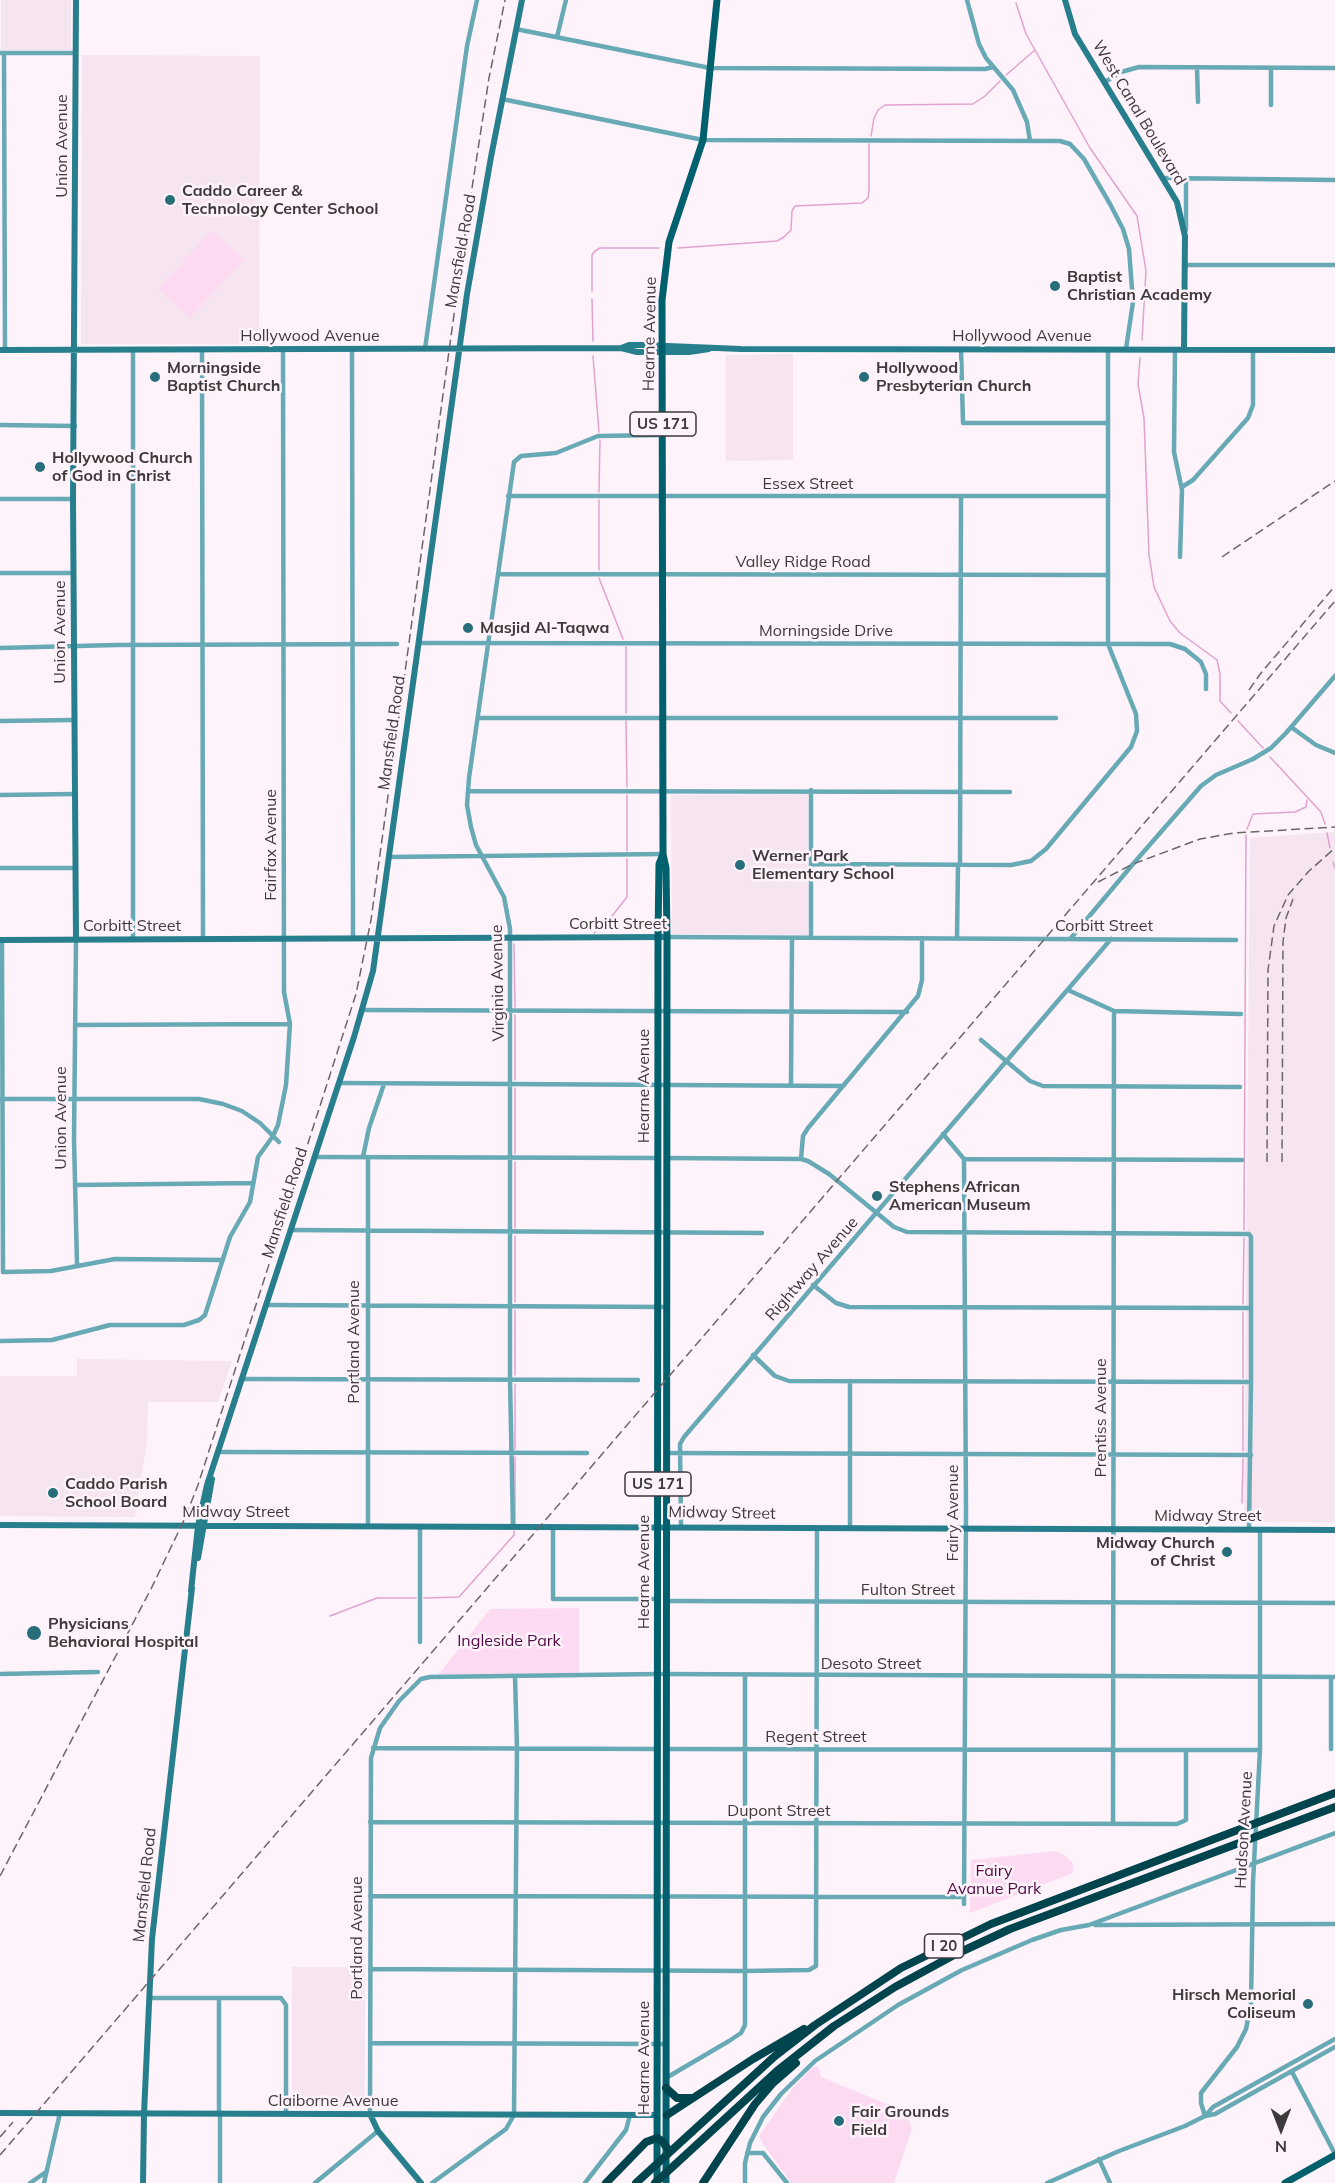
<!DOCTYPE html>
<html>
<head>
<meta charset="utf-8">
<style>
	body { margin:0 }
	#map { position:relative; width:1335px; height:2183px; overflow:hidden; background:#fef3fa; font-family:Mulish,sans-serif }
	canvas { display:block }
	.north { position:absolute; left:1251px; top:2099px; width:60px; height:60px; -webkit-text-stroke:4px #fef3fa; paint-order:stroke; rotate:180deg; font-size:16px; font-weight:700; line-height:24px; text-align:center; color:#3d393c }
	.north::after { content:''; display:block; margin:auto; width:21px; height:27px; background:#3d393c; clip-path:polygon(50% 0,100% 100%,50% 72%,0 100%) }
</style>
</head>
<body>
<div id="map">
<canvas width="1335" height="2183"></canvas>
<div class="north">N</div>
</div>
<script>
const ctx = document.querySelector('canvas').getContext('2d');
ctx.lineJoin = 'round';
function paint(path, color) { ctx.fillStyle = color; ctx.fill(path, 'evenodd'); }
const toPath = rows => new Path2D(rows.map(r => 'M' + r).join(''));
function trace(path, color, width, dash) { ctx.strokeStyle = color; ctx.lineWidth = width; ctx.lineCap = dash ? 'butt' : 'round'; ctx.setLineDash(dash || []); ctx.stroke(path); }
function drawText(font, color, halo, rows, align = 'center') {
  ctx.font = font + ' Mulish,sans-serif'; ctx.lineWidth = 5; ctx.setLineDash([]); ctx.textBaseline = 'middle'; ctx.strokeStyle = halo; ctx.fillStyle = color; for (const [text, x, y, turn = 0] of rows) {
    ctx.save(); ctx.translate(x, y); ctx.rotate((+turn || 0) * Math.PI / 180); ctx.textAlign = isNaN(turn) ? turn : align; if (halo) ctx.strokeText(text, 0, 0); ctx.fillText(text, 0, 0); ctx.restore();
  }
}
const built = toPath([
	[1,0,71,0,71,50,1,50],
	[82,55,260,56,259,344,81,344],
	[793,354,793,460,726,461,726,355],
	[808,794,808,935,672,934,671,795],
	[1335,832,1335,1522,1244,1522,1250,838],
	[77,1359,232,1361,218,1402,148,1402,147,1441,135,1517,0,1516,0,1376,77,1376],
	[292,1967,365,1967,365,2107,292,2108]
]);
const green = toPath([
	[211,231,244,260,190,318,158,289],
	[579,1608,579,1673,438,1675,490,1609],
	[1055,1851,1064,1855,1073,1863,1073,1873,970,1913,971,1860],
	[818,2066,821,2077,906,2112,912,2129,894,2183,791,2183,763,2144,759,2136,792,2089,811,2068]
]);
const stream = toPath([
	[1016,3,1026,34,1035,50,1090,148,1137,216,1146,271,1142,340],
	[1006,75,1035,50],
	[871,136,874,118,878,110,885,105,973,104,985,96,1000,81],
	[678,248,777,241,784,237,791,230,792,211,795,206,862,203,868,198,869,189,869,144],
	[592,291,592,255,595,251,600,248,659,248],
	[592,299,593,341],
	[593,356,599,432],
	[1140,358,1138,384,1144,418,1149,555,1154,587,1170,621,1180,633,1217,660,1220,674,1220,701,1231,713],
	[599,492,600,440],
	[599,500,599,570],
	[599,578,623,639],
	[626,647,626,713],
	[626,721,627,787],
	[1238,721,1263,748],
	[1270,757,1321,812,1325,824],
	[627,795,627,851],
	[1247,829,1253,814,1295,812,1306,807,1307,800],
	[1327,833,1330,848],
	[1333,862,1335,868],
	[594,933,605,925,627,897,627,859],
	[514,944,515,1007],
	[515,1015,515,1080],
	[515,1088,515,1154],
	[515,1162,515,1228],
	[1244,1230,1246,835],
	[515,1236,515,1302],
	[1243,1304,1244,1238],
	[515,1310,515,1375],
	[1243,1378,1243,1312],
	[515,1384,515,1449],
	[1243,1451,1243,1386],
	[515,1457,515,1523],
	[1242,1503,1243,1459],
	[424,1598,459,1597,514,1535,514,1531],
	[330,1616,377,1598,416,1598]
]);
const street = toPath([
	[967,0,979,44,986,58,1013,90,1027,122,1030,141],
	[516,29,710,68,985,69,993,67],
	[557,37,566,0],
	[0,53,76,53],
	[4,53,5,350],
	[1197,67,1198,102],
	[1271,68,1271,105],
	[1105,82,1121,72,1139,67,1335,68],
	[502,99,703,140,1060,141,1070,144,1084,159,1110,204,1123,229,1129,249,1133,302,1126,349],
	[1164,178,1335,180],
	[1186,230,1186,179],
	[1185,265,1335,265],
	[352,349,353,939],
	[425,349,467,46,477,0],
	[961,349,963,423,1108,423],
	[1175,349,1174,452,1182,490,1180,557],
	[133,350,133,940],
	[202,350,203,940],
	[0,425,75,426],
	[1182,487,1193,480,1248,418,1253,405,1253,350],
	[508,496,1108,496],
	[0,499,73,499],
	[0,573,73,573],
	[498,574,1108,575],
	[418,643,1170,644,1185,649,1201,662,1206,674,1206,689],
	[0,648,116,645,397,644],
	[478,718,1056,718],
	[0,721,74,720],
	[1291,727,1316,745,1335,753],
	[811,790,811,938],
	[468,791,1010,792],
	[0,795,75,794],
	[389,857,663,854],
	[811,864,1011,865,1031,861,1046,849,1131,747,1137,731,1136,714,1108,644,1108,349],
	[960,865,961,496],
	[0,868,76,868],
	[667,937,1236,940],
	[957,938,958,865],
	[1071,938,1133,864,1201,786,1216,775,1253,759,1271,748,1286,733,1335,676],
	[2,940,3,1272],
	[76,940,74,1139,77,1265],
	[1068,990,1114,1011,1241,1014],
	[362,1010,907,1012],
	[75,1025,290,1024],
	[981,1040,1030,1081,1043,1086,1240,1087],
	[339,1083,843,1086],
	[791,1085,792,938],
	[0,1099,199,1099,223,1104,242,1111,260,1123,279,1142],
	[943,1134,964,1159],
	[314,1157,658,1158],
	[363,1157,369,1128,384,1084],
	[368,1157,368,1526],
	[666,1158,801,1159,808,1161,829,1174,894,1227,907,1232,1249,1234,1251,1237,1251,1382,1249,1530],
	[801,1159,803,1136,808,1128,918,996,922,980,922,938],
	[964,1159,966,1511,964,1904],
	[964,1159,1242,1160],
	[75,1185,253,1183],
	[291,1230,762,1233],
	[3,1272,51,1271,115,1259,223,1260],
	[813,1285,836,1303,849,1307,1251,1308],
	[266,1305,667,1307],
	[0,1341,52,1340,110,1325,184,1325,199,1320,205,1315,230,1237,250,1202,258,1157,273,1136,278,1125,286,1085,290,1024,284,992,283,349],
	[753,1355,775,1376,789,1381,1251,1382],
	[242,1379,638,1380],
	[850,1381,850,1528],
	[218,1452,587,1453],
	[667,1453,1251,1455],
	[681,1526,680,1444,684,1437,1111,939],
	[513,1527,510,1379,510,929,504,897,476,845,471,827,467,805,469,778,514,462,521,456,556,453,598,436,662,435],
	[553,1527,553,1599,658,1599],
	[666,1601,1335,1603],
	[420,1642,420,1527],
	[0,1674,98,1672],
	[373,1748,658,1749],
	[666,1749,1260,1750],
	[1331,1749,1331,1677],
	[370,1822,1177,1824,1186,1820,1186,1750],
	[1113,1824,1114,1011],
	[370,1896,964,1897],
	[1095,1925,1335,1924],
	[370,1969,745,1971,809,1970,816,1966,817,1528],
	[149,1998,281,1998,286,2005,286,2114],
	[370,2043,666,2044],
	[1292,2072,1335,2154],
	[666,2078,729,2041,741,2033,745,2025,745,1675],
	[219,2113,219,1998],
	[220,2113,220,2183],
	[370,2114,371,1758,380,1728,399,1701,421,1679,430,1677,658,1674,1335,1677],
	[1205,2116,1201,2103,1201,2093,1237,2047,1246,2029,1251,2004,1253,1882,1260,1750,1260,1530],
	[1205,2116,1213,2107,1335,2039],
	[747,2153,763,2153,787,2183],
	[1099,2159,1110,2183],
	[30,2183,46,2172],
	[44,2183,60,2113],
	[315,2183,378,2131],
	[432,2183,506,2129,514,2115,517,1748,515,1676],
	[585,2183,626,2130,630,2115],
	[745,2183,745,2163,750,2143,763,2117,781,2094,815,2061,898,2005,962,1970,1032,1940,1061,1930,1089,1925,1335,1833],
	[1047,2183,1119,2151,1185,2126,1205,2116,1215,2114,1335,2047]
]);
const secondary = toPath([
	[1065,0,1075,34,1177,202,1185,236,1184,349],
	[621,348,629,345,643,345,741,349,1335,350],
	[0,350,621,348,637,352,689,352,709,349],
	[0,940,667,937],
	[76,940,73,499,76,0],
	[0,1525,1335,1530],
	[198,1558,212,1479],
	[191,1591,198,1526,207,1485,354,1037,373,971,467,294,491,157,522,0],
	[0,2113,657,2115],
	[370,2114,378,2131,421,2183],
	[143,2183,144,2114,152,1939,192,1588]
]);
const primary = toPath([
	[657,2183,658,937,659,864,663,854],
	[666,2183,667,937,666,868,663,854,662,300,669,242,703,140,717,0],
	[1285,2183,1335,2155]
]);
const highway = toPath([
	[666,2088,677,2098,691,2098],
	[667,2115,753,2059,804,2029],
	[606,2183,646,2142,657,2138,662,2141,667,2148],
	[636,2183,775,2056,815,2025,901,1968,991,1924,1335,1793],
	[655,2183,777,2071,834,2026,895,1987,954,1955,1010,1929,1335,1807],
	[703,2183,755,2104,773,2083,796,2063]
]);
const rail = toPath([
	[1222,557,1335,481],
	[1249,690,1261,673,1335,586],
	[1098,882,1133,864,1200,839,1234,833,1335,827],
	[1267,1162,1268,970,1274,926,1288,895,1309,871,1335,848],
	[1282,1162,1283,942,1286,918,1293,899],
	[0,1876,151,1589,185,1518,198,1485,356,994,371,920,466,227,489,78,505,0],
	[0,2137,13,2122],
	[0,2155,1335,601]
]);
const markers = [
	[170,200,6,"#276e7a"],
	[1055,286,6,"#276e7a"],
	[155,377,6,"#276e7a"],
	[864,377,6,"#276e7a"],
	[40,467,6,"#276e7a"],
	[468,628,6,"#276e7a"],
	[740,865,6,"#276e7a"],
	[877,1196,6,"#276e7a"],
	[53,1493,6,"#276e7a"],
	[1227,1552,6,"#276e7a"],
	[34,1633,8,"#276e7a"],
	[1308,2004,6,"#276e7a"],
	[839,2121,6,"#276e7a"]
];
const shields = [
	[663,424,66],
	[658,1484,66],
	[944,1946,39]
];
const shieldNames = [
	["US 171",663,424],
	["US 171",658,1484],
	["I 20",944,1946]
];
const streetNames = [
	["West Canal Boulevard",1139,113,59],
	["Union Avenue",62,146,-90],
	["Mansfield Road",461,251,-80],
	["Hearne Avenue",650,334,-89],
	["Hollywood Avenue",310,336],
	["Hollywood Avenue",1022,336],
	["Essex Street",808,484],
	["Valley Ridge Road",803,562],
	["Morningside Drive",826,631],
	["Union Avenue",60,632,-90],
	["Mansfield Road",392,733,-82],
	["Fairfax Avenue",271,845,-90],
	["Corbitt Street",618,924],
	["Corbitt Street",132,926],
	["Corbitt Street",1104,926],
	["Virginia Avenue",498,983,-91],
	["Hearne Avenue",644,1086,-90],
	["Union Avenue",61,1118,-90],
	["Mansfield Road",285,1203,-72],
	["Rightway Avenue",812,1269,-49],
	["Portland Avenue",354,1342,-90],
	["Prentiss Avenue",1101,1418,-90],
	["Midway Street",236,1512],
	["Midway Street",722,1513,1],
	["Fairy Avenue",953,1513,-90],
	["Midway Street",1208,1516],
	["Hearne Avenue",644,1572,-90],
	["Fulton Street",908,1590],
	["Desoto Street",871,1664],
	["Regent Street",816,1737],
	["Dupont Street",779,1811],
	["Hudson Avenue",1244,1830,-87],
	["Mansfield Road",145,1885,-84],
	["Portland Avenue",357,1938,-90],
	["Hearne Avenue",644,2058,-90],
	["Claiborne Avenue",333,2101]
];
const poiNames = [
	["Caddo Career &",182,191],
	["Technology Center School",182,209],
	["Baptist",1067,277],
	["Christian Academy",1067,295],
	["Morningside",167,368],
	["Baptist Church",167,386],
	["Hollywood",876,368],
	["Presbyterian Church",876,386],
	["Hollywood Church",52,458],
	["of God in Christ",52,476],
	["Masjid Al-Taqwa",480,628],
	["Werner Park",752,856],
	["Elementary School",752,874],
	["Stephens African",889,1187],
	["American Museum",889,1205],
	["Caddo Parish",65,1484],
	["School Board",65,1502],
	["Midway Church",1215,1543,"right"],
	["of Christ",1215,1561,"right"],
	["Physicians",48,1624],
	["Behavioral Hospital",48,1642],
	["Hirsch Memorial",1296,1995,"right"],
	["Coliseum",1296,2013,"right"],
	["Fair Grounds",851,2112],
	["Field",851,2130]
];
const parkNames = [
	["Ingleside Park",509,1641],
	["Fairy",994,1871],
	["Avanue Park",994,1889]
];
paint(built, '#f6e4f0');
paint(green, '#fcdaf2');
trace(stream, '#e1a2d0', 1.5);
trace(street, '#67a9b5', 4.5);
trace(secondary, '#277f8e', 6);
trace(primary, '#00606d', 7);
trace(highway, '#00444e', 8);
trace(rail, '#6c666a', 1.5, [9, 4.5]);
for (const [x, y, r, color] of markers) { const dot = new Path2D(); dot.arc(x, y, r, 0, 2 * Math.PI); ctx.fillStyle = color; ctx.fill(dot); trace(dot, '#fef3fa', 2); }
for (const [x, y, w] of shields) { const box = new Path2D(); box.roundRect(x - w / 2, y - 12, w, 24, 4.5); ctx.fillStyle = '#fef3fa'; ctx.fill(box); trace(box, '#3d393c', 1.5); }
drawText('bold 15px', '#3d393c', null, shieldNames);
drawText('16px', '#3d393c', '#fef3fa', streetNames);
drawText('bold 16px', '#3d393c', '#fef3fa', poiNames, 'left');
drawText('16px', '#510745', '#fef3fa', parkNames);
</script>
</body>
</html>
